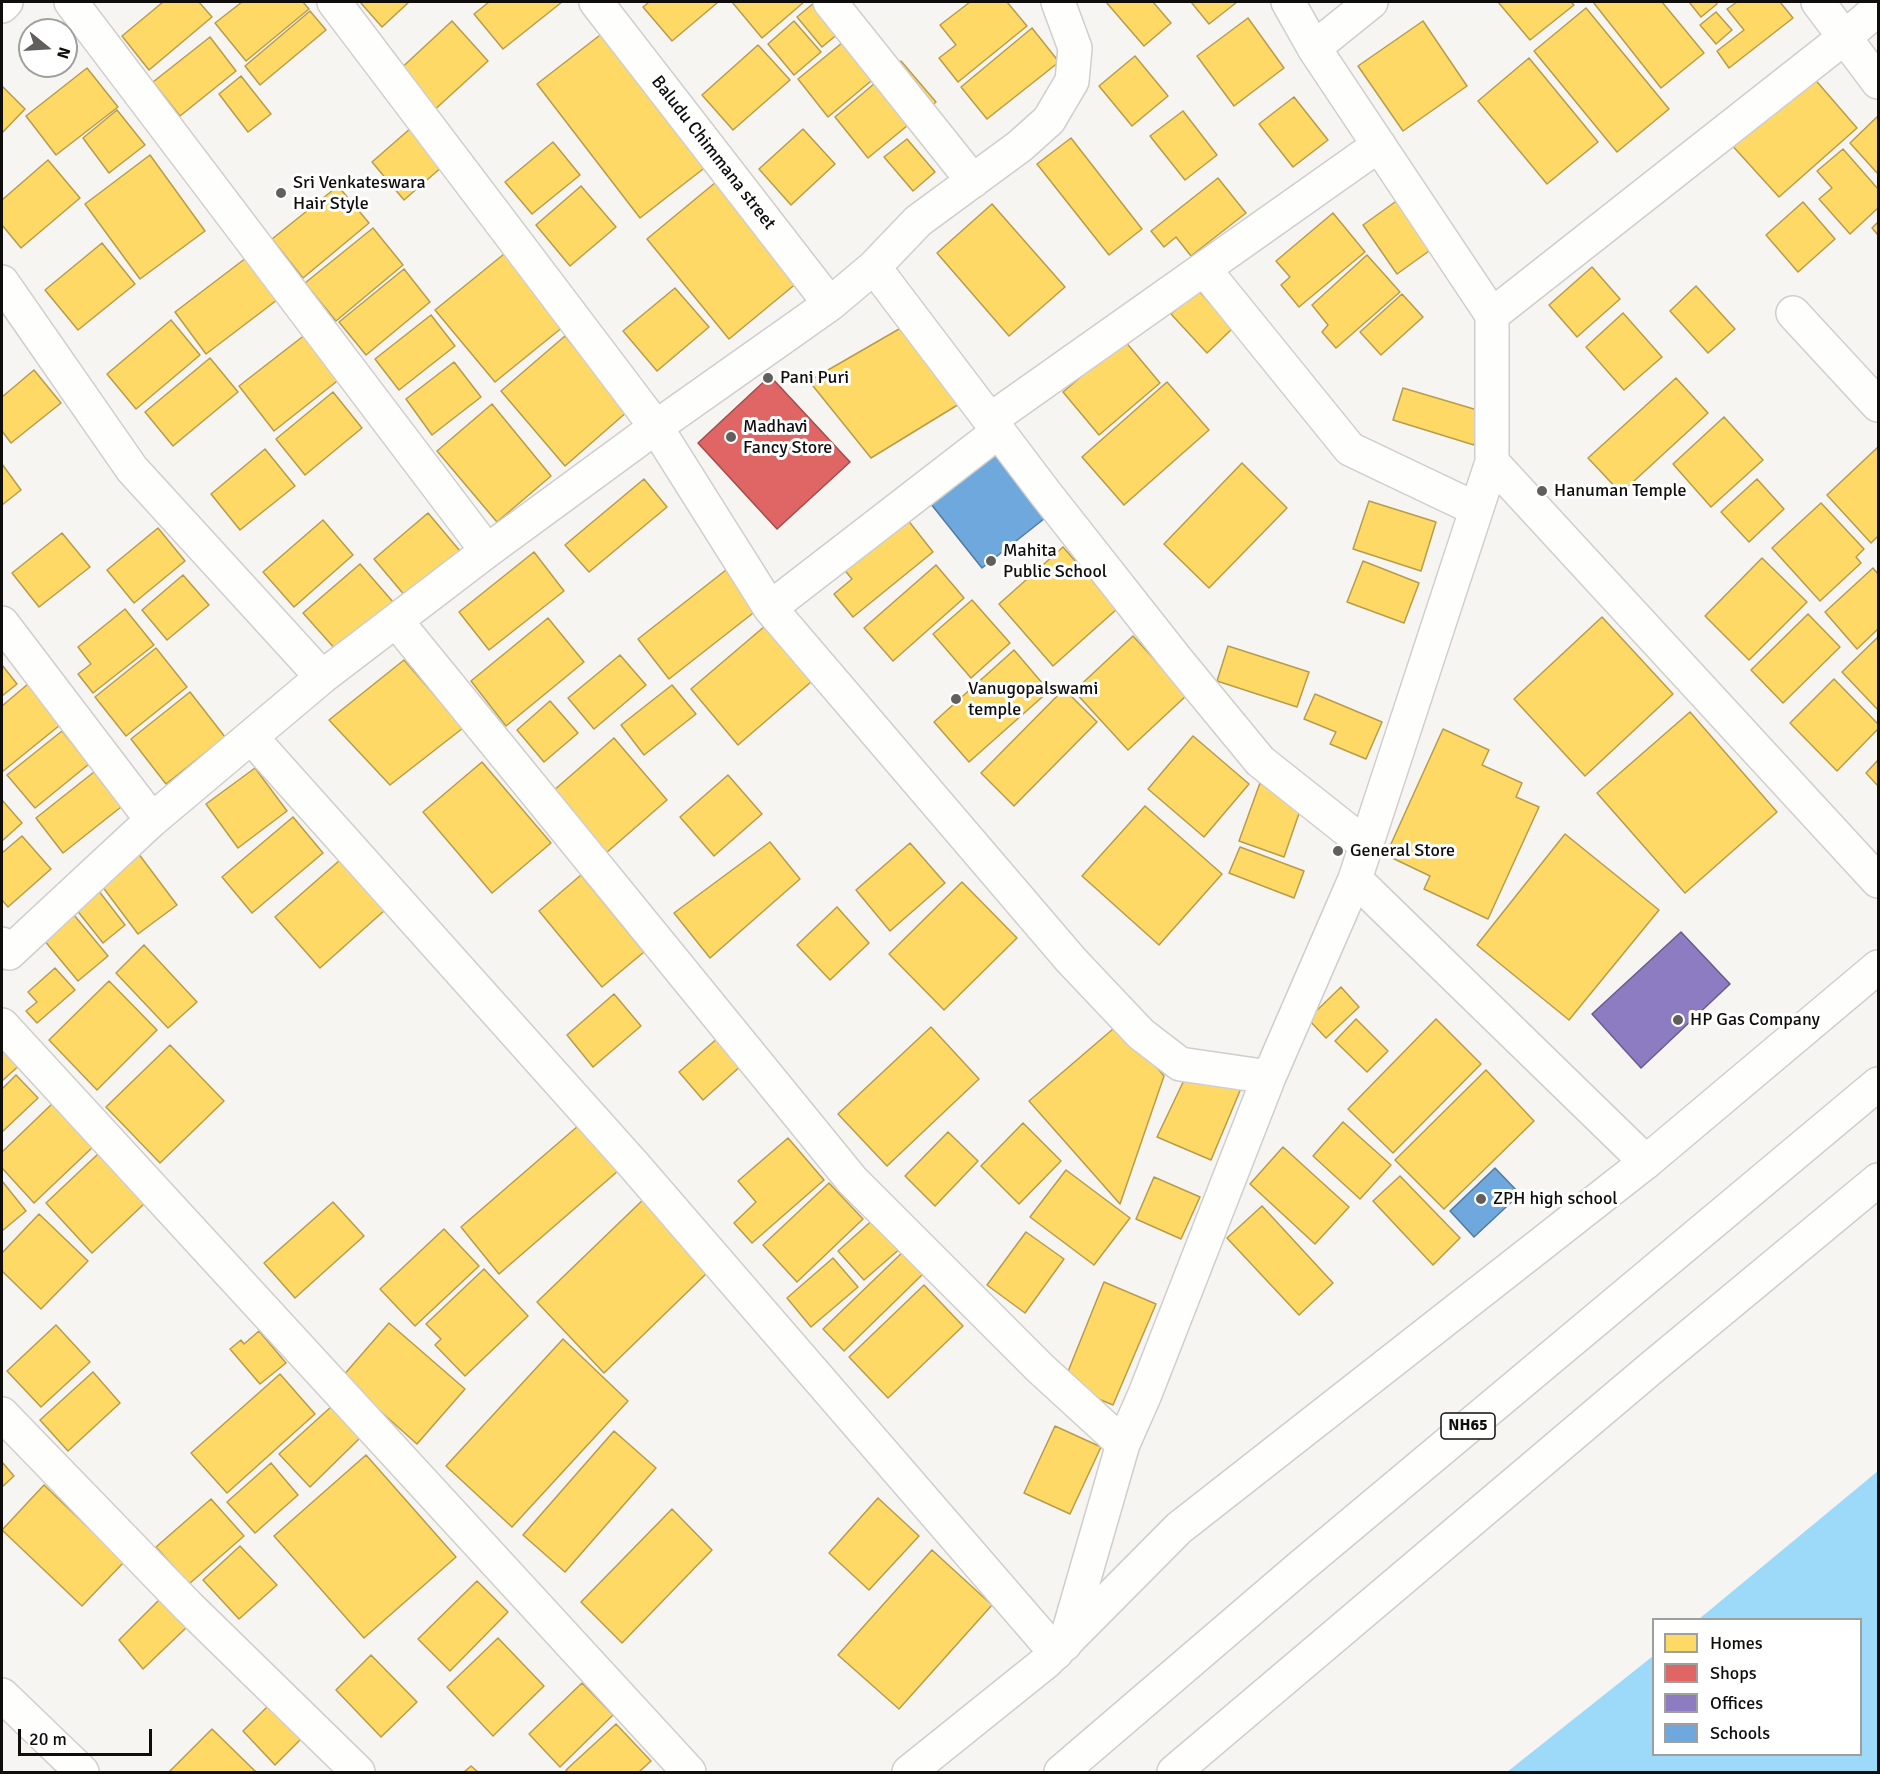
<!DOCTYPE html>
<html>
<head>
<meta charset="utf-8">
<style>
	body { margin:0 }
	#map { position:relative; width:1880px; height:1774px; overflow:hidden; background:#f7f5f2; font-family:Signika,sans-serif }
	canvas { display:block }
	.frame { position:absolute; inset:0; border:3px solid #0f0e0c; pointer-events:none }
	.legend { position:absolute; left:1652px; top:1618px; width:210px; height:138px; box-sizing:border-box; background:#fff; border:2px solid #9f9f9e; margin:0; padding:8px 10px; list-style:none; font-size:18px; color:#0f0e0c }
	.legend li { display:flex; align-items:center; gap:12px; height:30px }
	.legend b { width:30px; border:2px solid #9f9f9e }
	.north { position:absolute; left:18px; top:18px; width:60px; height:60px; box-sizing:border-box; background:#fff; border:2px solid #9f9f9e; border-radius:50%; rotate:108deg; font-size:16px; font-weight:700; line-height:24px; text-align:center; color:#0f0e0c }
	.north::after { content:''; display:block; margin:auto; width:21px; height:27px; background:#605f5c; clip-path:polygon(50% 0,100% 100%,50% 72%,0 100%) }
	.scale { position:absolute; left:18px; top:1729px; width:134px; height:27px; box-sizing:border-box; border:3px solid #0f0e0c; border-top:0; padding-left:8px; font-size:18px; line-height:21px; white-space:nowrap; color:#0f0e0c; -webkit-text-stroke:4px #fff; paint-order:stroke }
</style>
</head>
<body>
<div id="map">
<canvas width="1880" height="1774"></canvas>
<div class="frame"></div>
<ul class="legend">
<li><b style="height:16px;background:#ffd966"></b>Homes</li>
<li><b style="height:16px;background:#e06666"></b>Shops</li>
<li><b style="height:16px;background:#8e7cc3"></b>Offices</li>
<li><b style="height:16px;background:#6fa8dc"></b>Schools</li>
</ul>
<div class="north">N</div>
<div class="scale">20 m</div>
</div>
<script>
const ctx = document.querySelector('canvas').getContext('2d');
ctx.lineJoin = 'round';
function paint(path, color) { ctx.fillStyle = color; ctx.fill(path, 'evenodd'); }
const toPath = rows => new Path2D(rows.map(r => 'M' + r).join(''));
function trace(path, color, width, dash) { ctx.strokeStyle = color; ctx.lineWidth = width; ctx.lineCap = dash ? 'butt' : 'round'; ctx.setLineDash(dash || []); ctx.stroke(path); }
function drawText(font, color, halo, rows, align = 'center') {
  ctx.font = font + ' Signika,sans-serif'; ctx.lineWidth = 6; ctx.setLineDash([]); ctx.textBaseline = 'middle'; ctx.strokeStyle = halo; ctx.fillStyle = color; for (const [text, x, y, turn = 0] of rows) {
    ctx.save(); ctx.translate(x, y); ctx.rotate((+turn || 0) * Math.PI / 180); ctx.textAlign = isNaN(turn) ? turn : align; if (halo) ctx.strokeText(text, 0, 0); ctx.fillText(text, 0, 0); ctx.restore();
  }
}
const water = toPath([
	[1878,1471,1878,1772,1507,1772,1653,1656,1654,1754,1860,1754,1860,1620,1699,1619]
]);
const homes = toPath([
	[163,2,199,2,212,17,149,70,122,36,163,2],
	[242,2,303,2,309,9,246,61,215,23,242,2],
	[360,2,409,2,382,27,360,2],
	[489,2,562,2,503,49,474,14,489,2],
	[649,2,716,2,717,3,672,41,643,7,649,2],
	[732,2,804,2,762,38,732,2],
	[815,2,856,19,822,47,797,17,815,2],
	[970,2,1007,2,1027,26,958,82,939,58,956,45,940,25,970,2],
	[1106,2,1153,2,1171,23,1144,46,1106,2],
	[1191,2,1237,2,1209,24,1191,2],
	[1498,2,1571,2,1574,5,1530,40,1498,2],
	[1593,2,1662,2,1704,53,1661,88,1593,2],
	[1689,2,1716,2,1717,4,1701,17,1689,2],
	[1737,2,1780,2,1793,18,1729,68,1717,51,1744,30,1727,9,1737,2],
	[1586,8,1669,109,1617,152,1534,51,1586,8],
	[310,11,326,30,260,85,245,66,310,11],
	[1716,12,1732,30,1716,44,1700,25,1716,12],
	[1248,18,1284,68,1234,106,1197,56,1248,18],
	[452,21,488,61,431,113,396,73,452,21],
	[794,21,821,52,794,75,768,44,794,21],
	[1423,21,1467,86,1403,131,1358,66,1423,21],
	[1032,28,1059,62,987,119,961,87,1032,28],
	[859,29,889,66,828,117,798,79,859,29],
	[604,32,707,166,640,218,537,84,604,32],
	[210,37,236,71,180,116,153,82,210,37],
	[758,45,790,80,733,130,702,95,758,45],
	[1135,56,1168,96,1132,126,1099,86,1135,56],
	[1529,58,1598,142,1547,184,1478,101,1529,58],
	[901,61,936,102,868,158,835,117,901,61],
	[87,68,118,107,56,155,26,116,87,68],
	[241,76,271,114,248,132,219,94,241,76],
	[1812,76,1857,128,1779,197,1729,142,1812,76],
	[2,86,25,109,2,133,2,86],
	[1294,97,1328,140,1293,167,1259,124,1294,97],
	[117,110,145,145,109,173,83,138,117,110],
	[1183,111,1217,155,1185,180,1150,136,1183,111],
	[1878,116,1878,174,1850,143,1878,116],
	[411,128,443,166,404,200,372,162,411,128],
	[803,129,835,164,791,205,759,169,803,129],
	[1071,138,1142,229,1109,255,1037,164,1071,138],
	[907,139,935,172,913,191,884,157,907,139],
	[553,142,580,175,532,214,505,182,553,142],
	[1843,149,1878,189,1878,208,1850,234,1819,199,1832,188,1817,171,1843,149],
	[150,155,205,231,140,279,85,204,150,155],
	[48,160,80,198,21,248,2,225,2,200,48,160],
	[1218,178,1246,213,1191,256,1176,237,1164,247,1151,231,1218,178],
	[716,182,798,282,729,339,647,239,716,182],
	[338,186,369,223,303,278,272,239,338,186],
	[581,186,616,227,570,266,536,225,581,186],
	[1409,192,1443,241,1397,274,1363,225,1409,192],
	[1803,202,1835,239,1798,272,1766,235,1803,202],
	[992,204,1065,287,1009,336,937,253,992,204],
	[1333,213,1365,252,1299,307,1281,285,1290,277,1276,261,1333,213],
	[1878,222,1878,235,1872,228,1878,222],
	[373,228,403,265,336,321,305,283,373,228],
	[102,243,135,284,78,330,45,290,102,243],
	[509,250,569,322,495,382,435,310,509,250],
	[1367,255,1400,292,1336,348,1322,332,1328,325,1312,305,1367,255],
	[246,258,277,300,206,354,175,312,246,258],
	[1592,267,1620,299,1577,337,1549,305,1592,267],
	[404,269,430,302,366,355,339,322,404,269],
	[1696,286,1735,329,1708,353,1670,311,1696,286],
	[675,288,709,327,657,371,623,331,675,288],
	[1198,290,1233,328,1207,353,1171,314,1198,290],
	[1402,294,1423,317,1381,355,1360,332,1402,294],
	[1623,313,1662,357,1624,390,1586,347,1623,313],
	[431,315,455,346,399,390,375,359,431,315],
	[171,320,200,355,136,409,107,374,171,320],
	[906,325,964,401,871,458,809,381,906,325],
	[306,334,341,378,274,431,239,386,306,334],
	[565,336,628,411,565,466,501,391,565,336],
	[1124,340,1160,383,1099,435,1063,392,1124,340],
	[210,358,238,392,173,446,145,412,210,358],
	[454,362,481,397,432,435,406,399,454,362],
	[34,370,61,403,11,443,2,431,2,397,34,370],
	[1676,378,1708,413,1621,493,1588,458,1676,378],
	[1167,382,1209,430,1124,505,1082,457,1167,382],
	[1403,388,1484,412,1474,445,1393,420,1403,388],
	[333,392,362,428,305,475,276,439,333,392],
	[492,404,551,476,497,522,437,451,492,404],
	[1724,417,1763,460,1711,507,1673,464,1724,417],
	[1878,447,1878,536,1871,543,1827,495,1878,447],
	[265,449,295,486,240,530,211,494,265,449],
	[1242,463,1287,508,1209,588,1164,544,1242,463],
	[2,464,21,490,2,505,2,464],
	[644,479,667,507,589,572,565,545,644,479],
	[1757,479,1784,509,1749,542,1721,512,1757,479],
	[1369,501,1436,522,1421,571,1353,549,1369,501],
	[1821,503,1864,549,1856,557,1861,563,1820,601,1772,548,1821,503],
	[896,505,933,552,853,617,834,594,852,579,833,556,896,505],
	[428,513,460,551,406,597,374,559,428,513],
	[323,520,353,555,294,607,263,572,323,520],
	[158,528,185,561,134,603,107,570,158,528],
	[62,533,90,567,39,607,12,573,62,533],
	[1063,547,1117,609,1053,666,999,604,1063,547],
	[534,552,564,591,489,650,459,612,534,552],
	[1762,558,1807,602,1749,660,1705,616,1762,558],
	[1363,561,1419,583,1404,623,1347,602,1363,561],
	[360,564,393,602,337,651,303,613,360,564],
	[936,565,964,598,893,661,864,628,936,565],
	[1873,568,1878,574,1878,629,1857,649,1825,612,1873,568],
	[726,570,757,610,669,679,638,639,726,570],
	[183,575,209,605,167,640,142,610,183,575],
	[972,600,1010,643,971,678,933,634,972,600],
	[125,609,154,645,93,693,78,674,91,664,78,647,125,609],
	[1808,614,1840,647,1783,703,1751,670,1808,614],
	[1602,617,1673,694,1585,776,1514,699,1602,617],
	[548,618,584,662,506,726,471,681,548,618],
	[765,626,811,682,738,745,691,689,765,626],
	[1133,636,1187,695,1128,750,1074,691,1133,636],
	[1878,637,1878,710,1842,672,1878,637],
	[1228,646,1309,672,1297,707,1217,681,1228,646],
	[156,648,187,687,126,736,95,697,156,648],
	[1014,650,1049,691,969,762,934,722,1014,650],
	[620,655,646,685,594,729,568,698,620,655],
	[404,660,463,728,390,785,329,720,404,660],
	[2,665,17,684,2,696,2,665],
	[1834,679,1878,724,1878,729,1837,771,1790,723,1834,679],
	[28,684,60,725,2,772,2,706,28,684],
	[672,685,696,714,644,755,621,725,672,685],
	[1064,689,1097,722,1014,806,981,773,1064,689],
	[190,692,225,737,166,784,131,739,190,692],
	[1315,694,1382,722,1366,759,1330,744,1336,732,1304,719,1315,694],
	[550,701,578,733,544,762,517,730,550,701],
	[1690,712,1777,812,1685,893,1597,793,1690,712],
	[1443,729,1489,750,1482,765,1522,783,1516,797,1539,807,1488,919,1424,889,1430,876,1386,855,1443,729],
	[62,731,89,764,35,808,7,775,62,731],
	[1193,736,1249,784,1204,837,1148,789,1193,736],
	[614,738,667,800,606,853,553,791,614,738],
	[1878,760,1878,786,1866,773,1878,760],
	[482,762,551,843,492,893,423,812,482,762],
	[255,768,287,811,238,848,206,804,255,768],
	[94,772,121,807,63,853,36,818,94,772],
	[728,775,762,814,714,856,680,817,728,775],
	[1260,783,1304,799,1284,857,1239,841,1260,783],
	[2,800,22,823,2,841,2,800],
	[1145,806,1222,874,1159,945,1082,876,1145,806],
	[293,817,323,853,252,913,222,877,293,817],
	[1565,834,1659,910,1569,1020,1477,945,1565,834],
	[22,836,51,869,8,907,2,900,2,853,22,836],
	[770,842,800,879,710,958,674,913,770,842],
	[910,843,945,883,890,931,856,890,910,843],
	[1240,847,1304,871,1294,898,1229,873,1240,847],
	[138,853,177,905,138,934,99,882,138,853],
	[340,860,385,910,320,968,275,917,340,860],
	[581,875,644,952,602,987,539,911,581,875],
	[962,882,1017,938,944,1010,889,954,962,882],
	[95,886,125,925,103,943,72,904,95,886],
	[837,907,869,943,830,980,797,945,837,907],
	[69,909,108,956,78,981,39,934,69,909],
	[144,945,197,1002,168,1028,116,973,144,945],
	[55,968,75,990,37,1023,26,1011,37,1002,28,992,55,968],
	[109,981,157,1030,97,1090,49,1040,109,981],
	[1341,987,1359,1007,1326,1038,1308,1019,1341,987],
	[614,994,641,1026,593,1067,567,1035,614,994],
	[1356,1019,1388,1051,1367,1072,1335,1041,1356,1019],
	[1436,1019,1481,1064,1393,1153,1348,1109,1436,1019],
	[1120,1023,1164,1076,1120,1204,1029,1101,1120,1023],
	[931,1027,979,1079,887,1166,838,1114,931,1027],
	[719,1037,743,1064,703,1100,679,1072,719,1037],
	[2,1038,23,1062,2,1081,2,1038],
	[170,1045,224,1101,160,1163,106,1107,170,1045],
	[1486,1070,1534,1121,1444,1209,1395,1160,1486,1070],
	[16,1075,38,1098,2,1132,2,1089,16,1075],
	[1186,1076,1242,1086,1211,1160,1157,1137,1186,1076],
	[54,1102,95,1145,34,1203,2,1168,2,1152,54,1102],
	[1343,1122,1391,1165,1360,1199,1313,1156,1343,1122],
	[1023,1123,1061,1161,1019,1204,981,1166,1023,1123],
	[578,1126,618,1171,499,1274,461,1227,578,1126],
	[948,1132,978,1161,935,1206,905,1176,948,1132],
	[788,1138,824,1180,752,1243,734,1223,756,1202,738,1181,788,1138],
	[1283,1147,1349,1207,1315,1244,1250,1184,1283,1147],
	[98,1154,144,1204,92,1253,46,1203,98,1154],
	[1066,1170,1130,1218,1094,1265,1030,1217,1066,1170],
	[1400,1176,1460,1238,1433,1265,1373,1201,1400,1176],
	[1154,1177,1200,1197,1181,1239,1136,1219,1154,1177],
	[2,1181,26,1211,2,1231,2,1181],
	[829,1183,863,1219,797,1282,763,1245,829,1183],
	[648,1195,709,1271,604,1373,537,1302,648,1195],
	[333,1202,364,1236,295,1298,264,1263,333,1202],
	[1262,1206,1333,1283,1299,1315,1227,1238,1262,1206],
	[39,1214,88,1261,41,1309,2,1271,2,1253,39,1214],
	[876,1217,902,1247,864,1280,838,1251,876,1217],
	[444,1229,479,1266,415,1326,380,1289,444,1229],
	[1026,1232,1064,1259,1025,1313,987,1285,1026,1232],
	[906,1249,926,1271,844,1351,823,1329,906,1249],
	[833,1258,858,1287,811,1327,787,1298,833,1258],
	[484,1269,528,1316,465,1376,435,1345,441,1339,426,1324,484,1269],
	[1104,1282,1156,1304,1113,1405,1063,1384,1104,1282],
	[924,1285,963,1326,888,1398,849,1357,924,1285],
	[389,1323,465,1389,417,1444,342,1377,389,1323],
	[56,1325,90,1362,41,1407,7,1371,56,1325],
	[259,1331,286,1363,260,1384,230,1349,241,1340,244,1344,259,1331],
	[563,1339,628,1401,512,1527,446,1466,563,1339],
	[93,1372,120,1403,68,1451,40,1420,93,1372],
	[280,1374,315,1414,227,1493,191,1453,280,1374],
	[332,1406,361,1437,310,1487,279,1454,332,1406],
	[1055,1426,1101,1447,1070,1514,1024,1493,1055,1426],
	[614,1431,656,1468,565,1572,523,1535,614,1431],
	[366,1455,456,1557,364,1638,274,1536,366,1455],
	[2,1462,14,1476,2,1487,2,1462],
	[271,1463,298,1495,255,1533,227,1502,271,1463],
	[44,1485,124,1562,82,1606,2,1530,44,1485],
	[878,1498,919,1536,869,1590,829,1553,878,1498],
	[211,1499,244,1536,189,1584,156,1547,211,1499],
	[672,1509,712,1550,622,1643,581,1602,672,1509],
	[240,1546,277,1585,239,1619,203,1580,240,1546],
	[932,1550,992,1605,899,1709,838,1655,932,1550],
	[477,1581,508,1612,450,1671,418,1639,477,1581],
	[163,1596,188,1626,143,1669,119,1640,163,1596],
	[498,1638,544,1686,493,1736,447,1687,498,1638],
	[371,1655,417,1702,381,1737,336,1690,371,1655],
	[582,1683,613,1715,560,1767,529,1734,582,1683],
	[277,1697,309,1731,275,1765,243,1731,277,1697],
	[616,1724,651,1761,639,1772,568,1772,566,1770,616,1724],
	[212,1729,256,1772,169,1772,212,1729],
	[471,1766,478,1772,464,1772,471,1766]
]);
const shops = toPath([
	[770,376,850,462,777,529,698,443,770,376]
]);
const offices = toPath([
	[1681,932,1730,984,1641,1068,1592,1014,1681,932]
]);
const schools = toPath([
	[996,427,1059,507,982,568,919,489,996,427],
	[1495,1168,1520,1194,1474,1237,1450,1211,1495,1168]
]);
const minor = toPath([
	[71,2,487,551],
	[334,2,656,427,770,608,1071,960,1141,1034,1180,1064,1269,1077],
	[596,2,830,304],
	[830,2,973,181],
	[1818,2,1878,82],
	[2,6,6,2],
	[1314,48,1371,2],
	[874,267,1046,494,1176,659,1260,761,1366,845],
	[1204,269,1350,449,1476,509],
	[2,282,132,469,322,677],
	[1793,313,1878,405],
	[1492,315,1845,37,1878,9],
	[990,420,1379,145],
	[1492,462,1878,881],
	[770,608,999,431],
	[397,622,852,1180,1040,1368,1123,1444],
	[2,623,152,820],
	[251,737,633,1164,1056,1653],
	[1355,879,1646,1162],
	[2,944,9,953,152,820,322,677,487,551,656,427,830,304,874,267,918,221,1020,146,1049,120,1072,81,1075,48,1058,2],
	[2,1025,689,1772],
	[2,1414,189,1607,358,1772],
	[1065,1644,1123,1444,1145,1394,1269,1077,1355,879,1492,462,1492,315,1314,48,1288,2],
	[2,1695,82,1772]
]);
const tertiary = toPath([
	[909,1772,1046,1662,1179,1528,1646,1162,1878,967]
]);
const trunk = toPath([
	[1061,1772,1298,1569,1878,1084],
	[1174,1772,1650,1369,1878,1180]
]);
const markers = [
	[281,193,6,"#605f5c"],
	[768,378,6,"#605f5c"],
	[731,437,6,"#605f5c"],
	[1542,491,6,"#605f5c"],
	[991,561,6,"#605f5c"],
	[956,699,6,"#605f5c"],
	[1338,851,6,"#605f5c"],
	[1678,1020,6,"#605f5c"],
	[1481,1199,6,"#605f5c"]
];
const shields = [
	[1468,1426,54]
];
const shieldNames = [
	["NH65",1468,1426]
];
const streetNames = [
	["Baludu Chimmana street",713,153,52]
];
const poiNames = [
	["Sri Venkateswara",293,183],
	["Hair Style",293,204],
	["Pani Puri",780,378],
	["Madhavi",743,427],
	["Fancy Store",743,448],
	["Hanuman Temple",1554,491],
	["Mahita",1003,551],
	["Public School",1003,572],
	["Vanugopalswami",968,689],
	["temple",968,710],
	["General Store",1350,851],
	["HP Gas Company",1690,1020],
	["ZPH high school",1493,1199]
];
paint(water, '#9dd9f8');
paint(homes, '#ffd966');
trace(homes, '#b79c4b', 1.5);
paint(shops, '#e06666');
trace(shops, '#a14c4b', 1.5);
paint(offices, '#8e7cc3');
trace(offices, '#685b8c', 1.5);
paint(schools, '#6fa8dc');
trace(schools, '#527a9e', 1.5);
trace(minor, '#d0cecc', 36);
trace(tertiary, '#d0cecc', 36);
trace(trunk, '#d0cecc', 36);
trace(minor, '#fefefd', 33);
trace(tertiary, '#fefefd', 33);
trace(trunk, '#fefefd', 33);
for (const [x, y, r, color] of markers) { const dot = new Path2D(); dot.arc(x, y, r, 0, 2 * Math.PI); ctx.fillStyle = color; ctx.fill(dot); trace(dot, '#fff', 2); }
for (const [x, y, w] of shields) { const box = new Path2D(); box.roundRect(x - w / 2, y - 13, w, 26, 4.5); ctx.fillStyle = '#fff'; ctx.fill(box); trace(box, '#0f0e0c', 1.5); }
drawText('bold 16px', '#0f0e0c', null, shieldNames);
drawText('18px', '#0f0e0c', '#fff', streetNames);
drawText('18px', '#0f0e0c', '#fff', poiNames, 'left');
</script>
</body>
</html>
